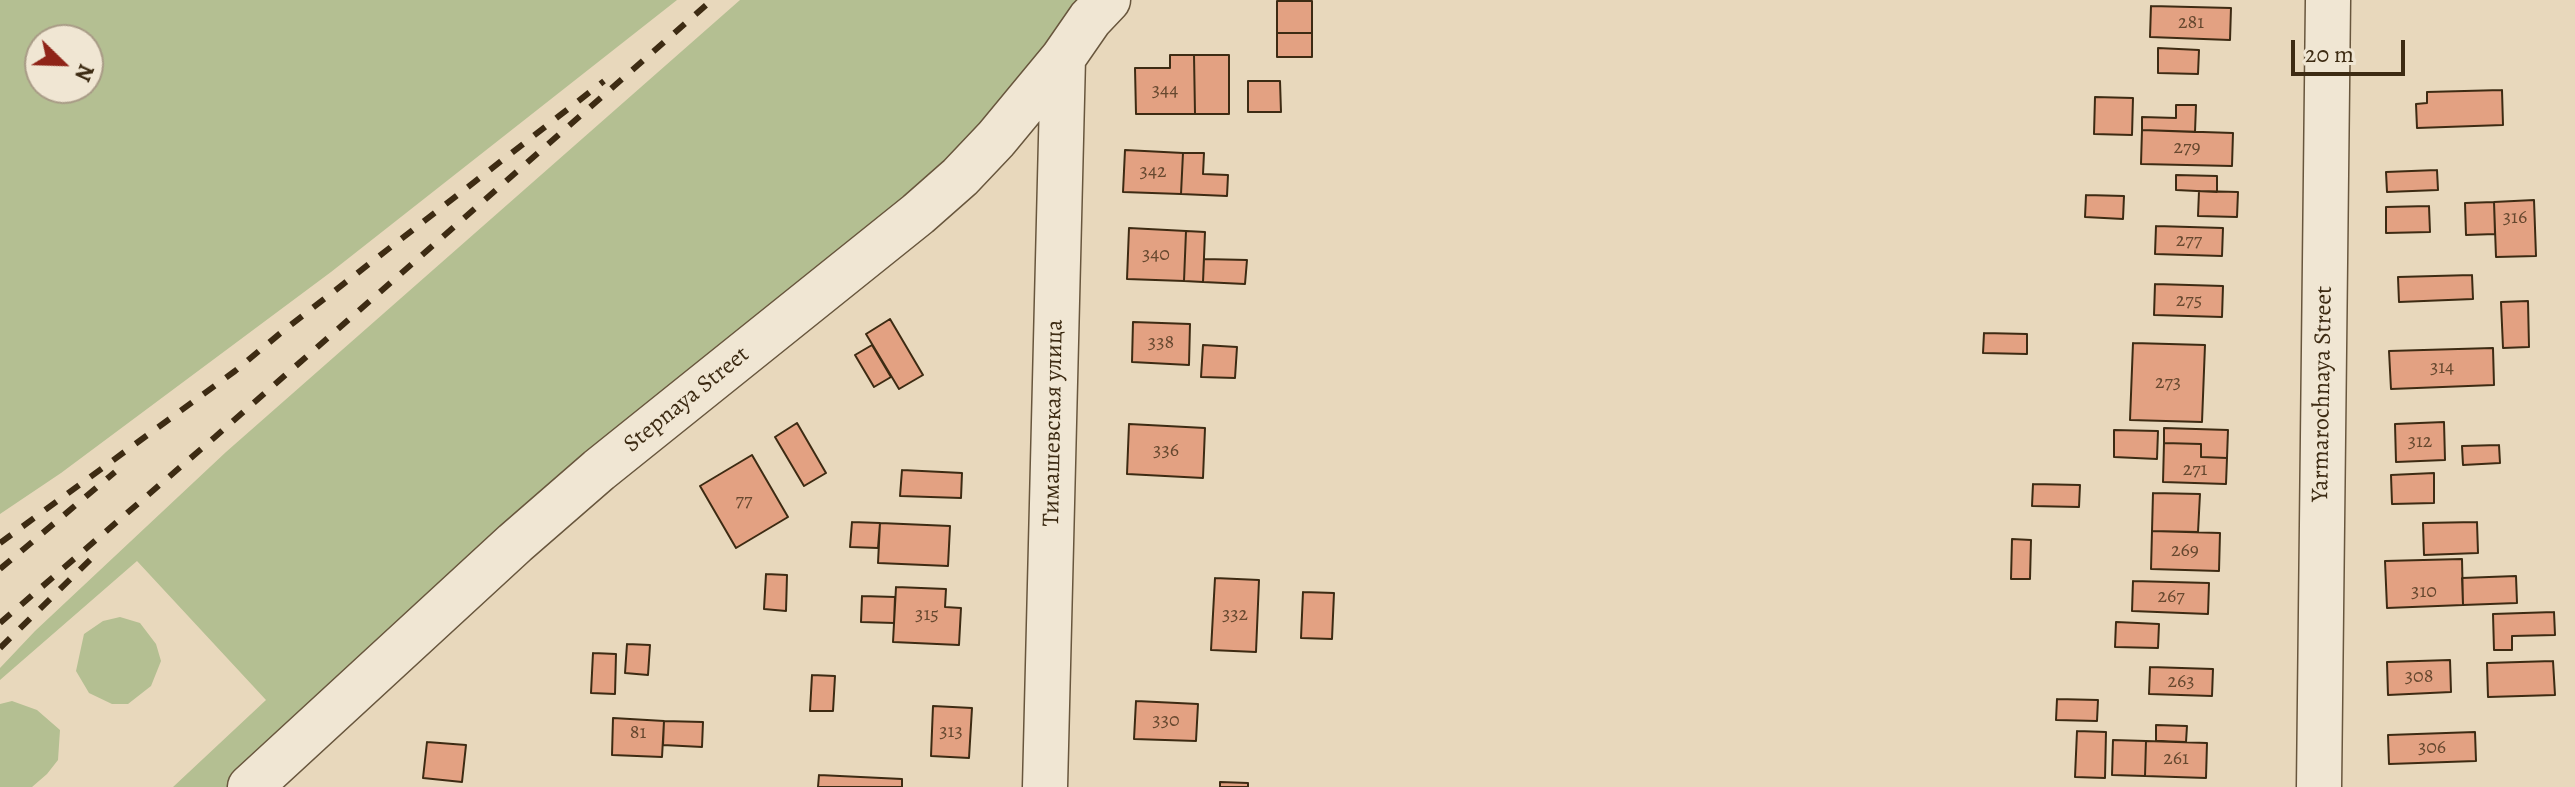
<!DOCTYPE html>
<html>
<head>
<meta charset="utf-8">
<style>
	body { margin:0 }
	#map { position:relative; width:2575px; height:787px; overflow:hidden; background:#e8d8bc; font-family:Alegreya,serif }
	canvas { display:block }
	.north { position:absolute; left:24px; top:24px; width:80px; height:80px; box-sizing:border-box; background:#f0e6d3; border:2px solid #a89b86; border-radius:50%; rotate:113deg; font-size:22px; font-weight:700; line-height:32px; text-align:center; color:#3d2b13 }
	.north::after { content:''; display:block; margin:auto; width:28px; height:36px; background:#8f2418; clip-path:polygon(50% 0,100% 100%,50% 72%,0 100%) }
	.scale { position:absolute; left:2291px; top:40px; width:114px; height:36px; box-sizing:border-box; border:4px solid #3d2b13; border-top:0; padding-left:10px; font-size:24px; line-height:28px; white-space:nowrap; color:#3d2b13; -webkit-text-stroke:6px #f0e6d3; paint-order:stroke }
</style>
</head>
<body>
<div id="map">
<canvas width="2575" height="787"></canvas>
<div class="north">N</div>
<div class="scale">20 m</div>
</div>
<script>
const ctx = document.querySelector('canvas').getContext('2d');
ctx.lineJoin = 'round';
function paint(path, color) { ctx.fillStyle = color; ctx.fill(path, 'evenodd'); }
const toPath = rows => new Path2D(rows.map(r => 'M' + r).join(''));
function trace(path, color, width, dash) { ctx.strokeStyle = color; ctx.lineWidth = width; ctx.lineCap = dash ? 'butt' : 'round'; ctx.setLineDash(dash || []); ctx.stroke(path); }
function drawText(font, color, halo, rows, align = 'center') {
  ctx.font = font + ' Alegreya,serif'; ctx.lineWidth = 8; ctx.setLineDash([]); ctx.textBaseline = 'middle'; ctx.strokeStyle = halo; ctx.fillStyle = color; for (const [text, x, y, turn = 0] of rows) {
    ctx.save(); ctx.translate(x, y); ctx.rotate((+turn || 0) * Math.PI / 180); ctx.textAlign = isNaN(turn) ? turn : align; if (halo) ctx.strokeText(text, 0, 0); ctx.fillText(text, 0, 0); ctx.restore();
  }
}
const green = toPath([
	[0,0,677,0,331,272,61,473,0,514],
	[40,40,88,40,88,88,40,88],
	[740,0,1085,0,943,171,485,545,227,787,173,787,266,700,137,561,0,680,0,668,35,631,226,452],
	[120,617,140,623,156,644,161,661,151,686,128,704,112,704,89,693,76,671,84,634,103,621],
	[12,701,37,710,60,730,58,760,47,774,32,787,0,787,0,704]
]);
const building = toPath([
	[1277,1,1312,1,1312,33,1277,33,1277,1],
	[2151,6,2231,8,2230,40,2150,37,2151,6],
	[1277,33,1312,33,1312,57,1277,57,1277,33],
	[2158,48,2199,50,2198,74,2158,73,2158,48],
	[1170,55,1194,55,1195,114,1136,114,1135,68,1170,68,1170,55],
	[1194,55,1229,55,1229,114,1195,114,1194,55],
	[1248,81,1280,81,1281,112,1248,112,1248,81],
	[2502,90,2503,125,2417,128,2416,104,2427,103,2427,92,2502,90],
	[2095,97,2133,98,2132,135,2094,134,2095,97],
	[2176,105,2196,105,2195,132,2142,130,2142,117,2176,118,2176,105],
	[2142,130,2233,133,2232,166,2141,164,2142,130],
	[1125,150,1183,153,1181,194,1123,192,1125,150],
	[1183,153,1204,153,1203,174,1228,175,1227,196,1181,194,1183,153],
	[2437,170,2438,190,2387,192,2386,172,2437,170],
	[2176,175,2217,176,2217,192,2176,190,2176,175],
	[2199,191,2238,192,2237,217,2198,216,2199,191],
	[2086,195,2124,196,2123,219,2085,217,2086,195],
	[2534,200,2536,256,2496,257,2494,202,2534,200],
	[2494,202,2495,234,2466,235,2465,203,2494,202],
	[2429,206,2430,232,2386,233,2386,207,2429,206],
	[2156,226,2223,228,2222,256,2155,254,2156,226],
	[1129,228,1186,231,1184,281,1127,279,1129,228],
	[1186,231,1205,232,1203,282,1184,281,1186,231],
	[1204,259,1247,260,1245,284,1203,282,1204,259],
	[2472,275,2473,299,2399,302,2398,277,2472,275],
	[2155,284,2223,286,2222,317,2154,315,2155,284],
	[2528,301,2529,347,2503,348,2501,302,2528,301],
	[890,319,923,375,899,389,866,334,890,319],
	[1133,322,1190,324,1189,365,1132,362,1133,322],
	[1984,333,2027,334,2027,354,1983,353,1984,333],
	[2133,343,2205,345,2202,422,2130,420,2133,343],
	[872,345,891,377,874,387,855,355,872,345],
	[1203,345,1237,347,1235,378,1201,377,1203,345],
	[2493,348,2494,385,2391,389,2389,351,2493,348],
	[2444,422,2445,460,2396,462,2395,424,2444,422],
	[797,423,826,473,804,486,775,437,797,423],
	[1129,424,1205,428,1203,478,1127,474,1129,424],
	[2164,428,2228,430,2227,458,2201,457,2201,444,2164,443,2164,428],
	[2114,430,2158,431,2157,459,2114,457,2114,430],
	[2164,443,2201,444,2201,457,2227,458,2226,484,2163,482,2164,443],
	[2499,445,2500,463,2463,465,2462,446,2499,445],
	[752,455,788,517,736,548,700,486,752,455],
	[902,470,962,473,961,498,900,496,902,470],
	[2434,473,2434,503,2392,504,2391,475,2434,473],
	[2033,484,2080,485,2079,507,2032,506,2033,484],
	[2153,493,2200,494,2198,532,2152,531,2153,493],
	[852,522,880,523,878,548,850,547,852,522],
	[2477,522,2478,553,2424,555,2423,523,2477,522],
	[880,523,950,526,948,566,878,563,880,523],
	[2152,531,2220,533,2219,571,2151,569,2152,531],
	[2012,539,2031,540,2030,579,2011,579,2012,539],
	[2462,559,2463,605,2387,608,2385,561,2462,559],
	[766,574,787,575,786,611,764,609,766,574],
	[2516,576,2517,603,2463,605,2462,578,2516,576],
	[1215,578,1259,580,1256,652,1211,650,1215,578],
	[2133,581,2209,583,2208,614,2132,611,2133,581],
	[896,587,946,589,945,607,961,608,959,645,893,642,896,587],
	[1303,592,1334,593,1332,639,1301,638,1303,592],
	[862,596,895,597,894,623,861,622,862,596],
	[2554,612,2555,635,2512,636,2512,650,2494,650,2493,614,2554,612],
	[2116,622,2159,624,2158,648,2115,647,2116,622],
	[627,644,650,645,648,675,625,673,627,644],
	[593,653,616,654,615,694,591,693,593,653],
	[2450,660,2451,692,2388,695,2387,662,2450,660],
	[2553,661,2555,695,2488,697,2487,663,2553,661],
	[2150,667,2213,669,2212,696,2149,694,2150,667],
	[812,675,835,676,833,711,810,711,812,675],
	[2057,699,2098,700,2097,721,2056,720,2057,699],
	[1136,701,1198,704,1196,741,1134,739,1136,701],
	[933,706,972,708,969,758,931,756,933,706],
	[613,718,664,721,662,757,612,755,613,718],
	[664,721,703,722,702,747,663,745,664,721],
	[2156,725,2187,726,2186,742,2156,741,2156,725],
	[2077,731,2106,732,2105,778,2075,777,2077,731],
	[2475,732,2476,761,2389,764,2388,735,2475,732],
	[2113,740,2146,741,2145,776,2112,775,2113,740],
	[2146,741,2207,743,2206,778,2145,776,2146,741],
	[427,742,466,745,462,782,423,778,427,742],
	[819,775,902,779,902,787,818,787,819,775],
	[1220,782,1248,783,1248,787,1220,787,1220,782]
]);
const street = toPath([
	[250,787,515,543,599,470,918,214,960,177,996,139,1063,58,1090,19,1108,0],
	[1045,787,1063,58],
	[2319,787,2328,0]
]);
const rail = toPath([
	[0,543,235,371,283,331,604,81],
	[0,569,115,472],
	[0,623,215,437,712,0],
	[0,648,97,553]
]);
const numberNames = [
	["281",2191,23],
	["344",1165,91],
	["279",2187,148],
	["342",1153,172],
	["316",2515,218],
	["277",2189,241],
	["340",1156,255],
	["275",2189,301],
	["338",1161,343],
	["314",2442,368],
	["273",2168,383],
	["312",2420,442],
	["336",1166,451],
	["271",2195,470],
	["77",744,501],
	["269",2185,551],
	["310",2424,592],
	["267",2171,597],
	["315",927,615],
	["332",1235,615],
	["308",2419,677],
	["263",2181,682],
	["330",1166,721],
	["313",951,732],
	["81",638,733],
	["306",2432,748],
	["261",2176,759]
];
const streetNames = [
	["Yarmarochnaya Street",2323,394,-89],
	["Stepnaya Street",687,400,-39],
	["Тимашевская улица",1054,423,-89]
];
paint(green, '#b4bf92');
paint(building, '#e3a182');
trace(building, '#3d2b13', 2);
trace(street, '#68563d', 47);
trace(street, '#f0e6d3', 44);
trace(rail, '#3d2b13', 6, [14, 14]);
drawText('20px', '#66482f', null, numberNames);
drawText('24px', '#3d2b13', '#f0e6d3', streetNames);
</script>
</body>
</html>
